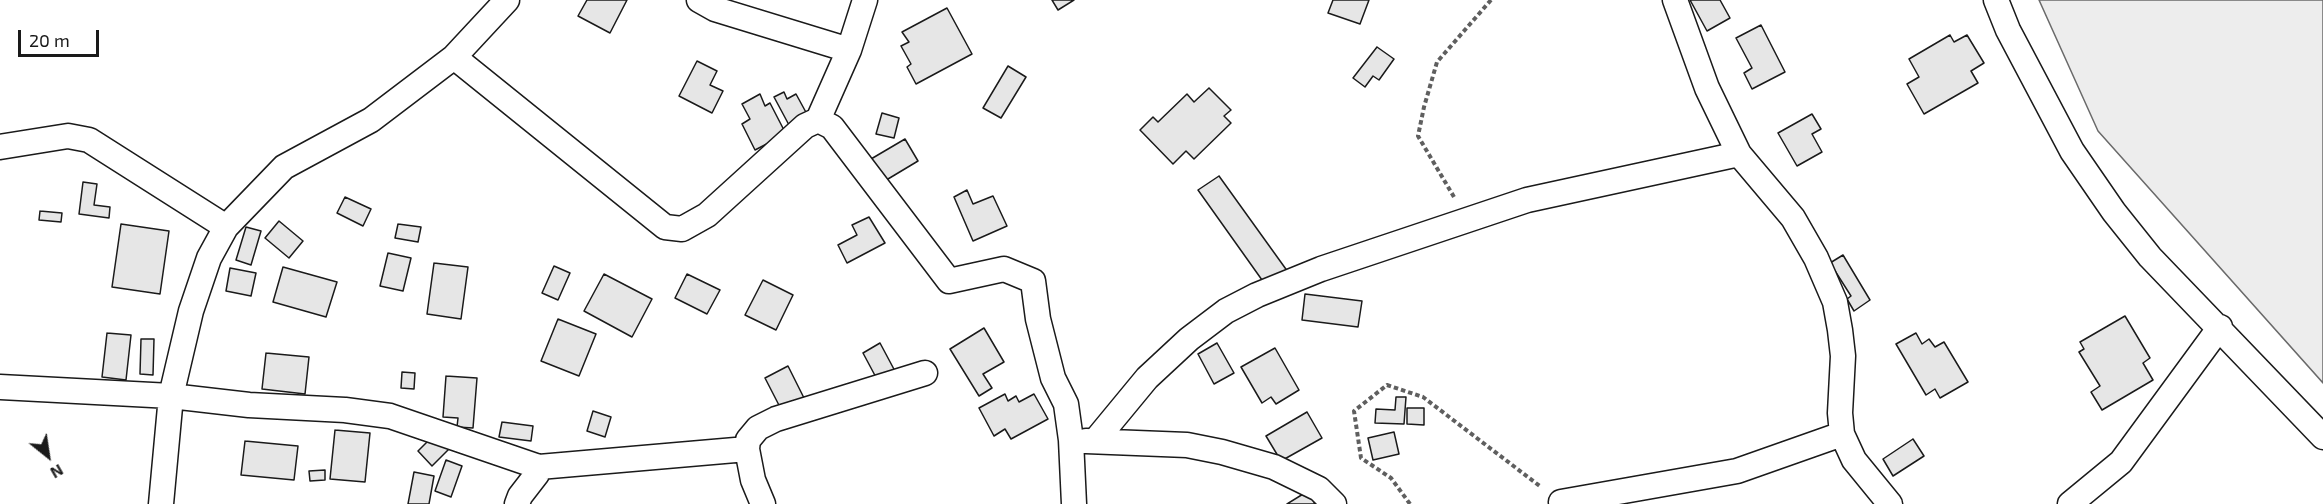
<!DOCTYPE html>
<html>
<head>
<meta charset="utf-8">
<style>
	body { margin:0 }
	#map { position:relative; width:2323px; height:504px; overflow:hidden; background:#fff; font-family:"Exo 2",sans-serif }
	canvas { display:block }
	.north { position:absolute; left:18px; top:426px; width:60px; height:60px; -webkit-text-stroke:4px #fff; paint-order:stroke; rotate:150deg; font-size:16px; font-weight:700; line-height:24px; text-align:center; color:#1a1a1a }
	.north::after { content:''; display:block; margin:auto; width:21px; height:27px; background:#1a1a1a; clip-path:polygon(50% 0,100% 100%,50% 72%,0 100%) }
	.scale { position:absolute; left:18px; top:30px; width:81px; height:27px; box-sizing:border-box; border:3px solid #1a1a1a; border-top:0; padding-left:8px; font-size:18px; line-height:21px; white-space:nowrap; color:#1a1a1a; -webkit-text-stroke:4px #fff; paint-order:stroke }
</style>
</head>
<body>
<div id="map">
<canvas width="2323" height="504"></canvas>
<div class="north">N</div>
<div class="scale">20 m</div>
</div>
<script>
const ctx = document.querySelector('canvas').getContext('2d');
ctx.lineJoin = 'round';
function paint(path, color) { ctx.fillStyle = color; ctx.fill(path, 'evenodd'); }
const toPath = rows => new Path2D(rows.map(r => 'M' + r).join(''));
function trace(path, color, width, dash) { ctx.strokeStyle = color; ctx.lineWidth = width; ctx.lineCap = dash ? 'butt' : 'round'; ctx.setLineDash(dash || []); ctx.stroke(path); }
const built = toPath([
	[2039,0,2323,0,2323,383,2098,131,2039,0]
]);
const building = toPath([
	[587,0,627,0,610,33,578,16,587,0],
	[1052,0,1074,0,1058,10,1052,0],
	[1333,0,1369,0,1360,24,1328,13,1333,0],
	[1690,0,1720,0,1730,18,1707,31,1690,0],
	[947,8,972,54,916,84,907,67,911,64,901,46,909,42,902,32,947,8],
	[1761,25,1785,72,1752,89,1744,73,1752,68,1736,38,1761,25],
	[1950,35,1954,42,1967,35,1984,63,1971,71,1978,83,1924,114,1907,84,1919,77,1909,59,1950,35],
	[1377,47,1394,59,1379,80,1373,76,1365,87,1353,78,1377,47],
	[697,61,717,71,710,85,723,91,712,113,679,96,697,61],
	[1008,66,1026,77,1001,118,983,108,1008,66],
	[1209,88,1231,110,1224,116,1231,123,1194,159,1186,151,1173,164,1140,130,1153,117,1158,122,1187,94,1194,102,1209,88],
	[784,92,787,99,796,94,808,116,789,125,774,97,784,92],
	[760,94,765,106,770,103,786,134,755,150,742,124,750,119,742,104,760,94],
	[882,113,899,118,894,138,876,134,882,113],
	[1812,114,1821,129,1812,134,1822,152,1797,166,1778,133,1812,114],
	[905,139,918,161,878,185,871,159,905,139],
	[1219,176,1288,272,1267,287,1198,190,1219,176],
	[83,182,97,184,94,205,110,207,109,218,79,214,83,182],
	[967,190,973,204,993,196,1007,226,973,241,954,197,967,190],
	[345,197,371,209,363,226,337,213,345,197],
	[40,211,62,213,61,222,39,220,40,211],
	[869,217,885,243,847,263,838,245,857,235,852,225,869,217],
	[279,221,303,241,289,258,265,238,279,221],
	[121,224,169,231,160,294,112,287,121,224],
	[398,224,421,227,418,242,395,238,398,224],
	[246,227,261,231,251,265,236,260,246,227],
	[388,253,411,258,403,291,380,286,388,253],
	[1843,255,1870,300,1854,311,1847,299,1851,296,1830,263,1843,255],
	[434,263,468,267,461,319,427,314,434,263],
	[554,266,570,273,558,300,542,293,554,266],
	[283,267,337,282,326,317,273,302,283,267],
	[230,268,256,273,251,296,226,291,230,268],
	[604,274,652,299,632,337,584,311,604,274],
	[687,274,720,290,707,314,675,298,687,274],
	[763,280,793,295,776,330,745,315,763,280],
	[1305,294,1362,301,1358,327,1302,320,1305,294],
	[2125,316,2150,358,2143,363,2153,380,2102,410,2091,392,2100,386,2079,352,2084,349,2080,342,2125,316],
	[558,319,596,334,579,376,541,361,558,319],
	[984,328,1004,362,983,374,992,388,979,396,950,349,984,328],
	[107,333,131,335,126,380,102,377,107,333],
	[1916,333,1922,344,1929,339,1935,347,1944,342,1968,382,1940,398,1935,389,1926,395,1896,344,1916,333],
	[141,339,154,339,153,375,140,374,141,339],
	[880,343,896,373,879,383,863,353,880,343],
	[1217,343,1234,373,1214,384,1198,354,1217,343],
	[1275,348,1299,390,1276,404,1271,397,1262,403,1241,367,1275,348],
	[266,353,309,357,305,394,262,389,266,353],
	[788,366,806,402,783,413,765,378,788,366],
	[402,372,415,373,414,389,401,388,402,372],
	[446,376,477,378,473,428,457,427,458,418,443,417,446,376],
	[1005,394,1008,401,1016,396,1019,402,1034,394,1048,419,1011,439,1005,429,994,436,979,408,1005,394],
	[1396,397,1406,397,1404,424,1375,423,1376,409,1395,410,1396,397],
	[1407,408,1424,408,1424,425,1407,424,1407,408],
	[593,411,611,417,605,437,587,431,593,411],
	[1307,412,1322,438,1281,461,1266,436,1307,412],
	[502,422,533,426,531,441,499,437,502,422],
	[335,430,370,433,365,482,330,479,335,430],
	[1394,432,1399,454,1373,460,1368,438,1394,432],
	[435,434,449,449,432,466,418,451,435,434],
	[1913,439,1924,456,1893,476,1883,459,1913,439],
	[245,441,298,446,294,480,241,475,245,441],
	[446,460,462,466,451,497,435,491,446,460],
	[325,470,325,480,310,481,309,471,325,470],
	[414,472,434,476,429,504,408,504,414,472],
	[1308,491,1315,504,1287,504,1308,491]
]);
const path = toPath([
	[1454,197,1418,136,1424,107,1437,62,1491,0],
	[1410,504,1391,478,1361,458,1354,411,1387,385,1423,397,1541,487]
]);
const street = toPath([
	[699,0,715,9,849,50],
	[1675,0,1707,88,1739,154,1793,218,1816,258,1835,302,1840,330,1843,356,1840,413,1842,434,1854,460,1890,504],
	[1996,0,2008,30,2072,151,2114,212,2150,257,2323,437],
	[454,57,665,227,682,229,707,215,805,126,818,120,832,127,949,281,1004,269,1033,281,1038,319,1053,378,1066,404,1071,440,1074,504],
	[818,120,849,50,865,0],
	[0,147,68,136,89,140,226,227],
	[0,387,171,396,249,405,345,410,390,416,539,467,747,449],
	[1086,441,1187,445,1222,452,1274,467,1319,489,1334,504],
	[1095,441,1147,378,1189,339,1226,311,1257,295,1321,269,1527,200,1739,154],
	[1561,502,1737,471,1842,434],
	[161,504,171,396,191,311,209,258,226,227,284,167,371,120,454,57,507,0],
	[517,504,520,496,537,474,539,467],
	[763,504,753,480,747,449,748,440,758,428,776,419,925,373],
	[2070,504,2121,462,2220,327]
]);
paint(built, '#ededed');
trace(built, '#6a6a6a', 1.5);
paint(building, '#e6e6e6');
trace(building, '#1a1a1a', 1.5);
trace(street, '#1a1a1a', 27);
trace(path, '#5f5f5f', 4, [4.5, 3]);
trace(street, '#fff', 24);
</script>
</body>
</html>
